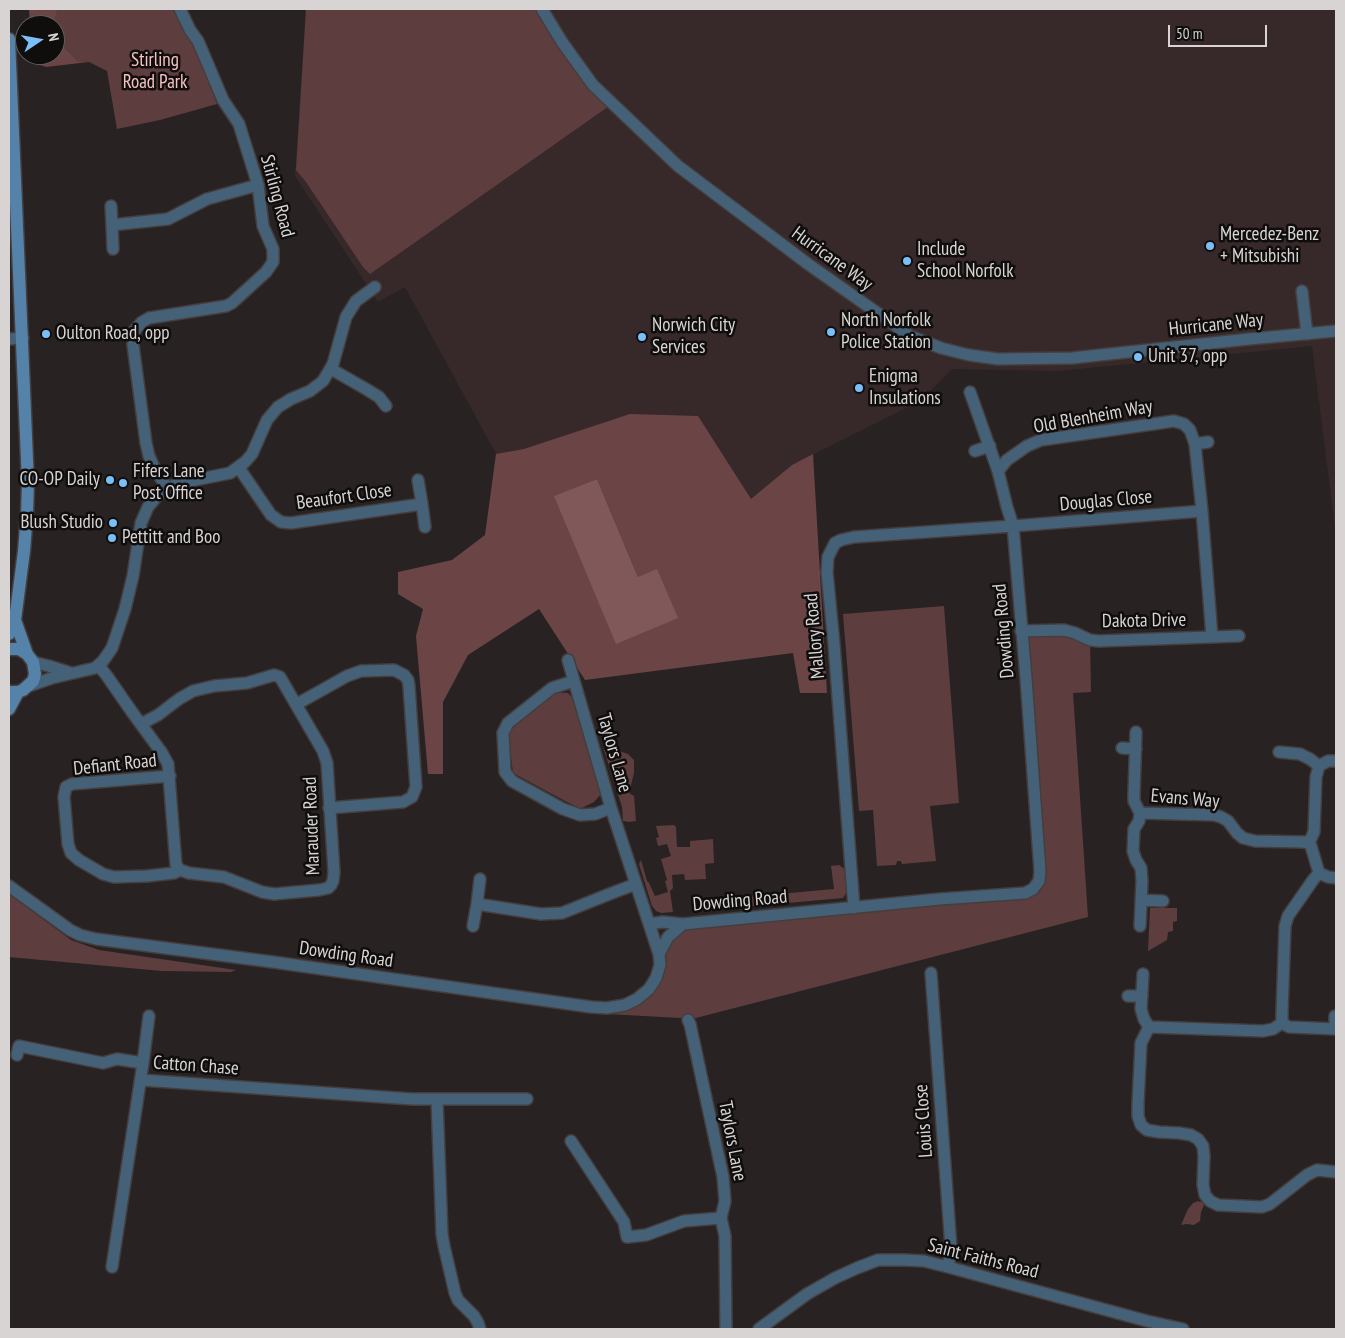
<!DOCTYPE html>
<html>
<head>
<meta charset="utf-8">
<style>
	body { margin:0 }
	#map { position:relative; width:1345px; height:1338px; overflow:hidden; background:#292222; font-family:"PT Sans Narrow",sans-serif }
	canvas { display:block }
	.frame { position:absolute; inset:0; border:10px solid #d8d4d4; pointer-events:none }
	.north { position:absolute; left:15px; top:15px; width:50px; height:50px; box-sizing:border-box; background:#100d0d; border:1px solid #605d5d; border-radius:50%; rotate:78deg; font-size:14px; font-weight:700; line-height:20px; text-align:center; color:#d8d4d4 }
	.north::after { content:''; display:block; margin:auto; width:18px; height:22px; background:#7abff8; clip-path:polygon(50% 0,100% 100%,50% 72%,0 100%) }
	.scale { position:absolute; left:1168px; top:25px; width:99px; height:22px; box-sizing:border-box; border:2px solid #d8d4d4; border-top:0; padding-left:6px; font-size:15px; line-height:18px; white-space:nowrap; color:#d8d4d4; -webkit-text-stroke:4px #100d0d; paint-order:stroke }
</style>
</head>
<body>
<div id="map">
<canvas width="1345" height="1338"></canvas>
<div class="frame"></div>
<div class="north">N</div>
<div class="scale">50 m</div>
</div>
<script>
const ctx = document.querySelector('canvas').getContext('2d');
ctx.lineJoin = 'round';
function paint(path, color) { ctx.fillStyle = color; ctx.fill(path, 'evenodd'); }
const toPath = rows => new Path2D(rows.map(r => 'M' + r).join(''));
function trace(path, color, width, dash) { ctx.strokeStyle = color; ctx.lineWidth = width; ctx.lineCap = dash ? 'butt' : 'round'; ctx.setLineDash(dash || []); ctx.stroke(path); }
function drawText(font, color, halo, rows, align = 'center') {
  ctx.font = font + ' "PT Sans Narrow",sans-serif'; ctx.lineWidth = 5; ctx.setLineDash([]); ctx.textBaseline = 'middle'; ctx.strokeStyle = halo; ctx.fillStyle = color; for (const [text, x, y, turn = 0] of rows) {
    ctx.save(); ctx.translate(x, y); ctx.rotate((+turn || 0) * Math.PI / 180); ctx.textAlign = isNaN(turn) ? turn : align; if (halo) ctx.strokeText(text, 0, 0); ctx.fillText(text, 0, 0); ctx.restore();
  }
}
const built = toPath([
	[306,9,1336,9,1336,536,1312,346,1057,371,952,369,920,401,792,465,726,521,513,485,405,287,378,302,295,176]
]);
const green = toPath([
	[58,9,174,9,193,43,217,104,160,120,117,129,107,71,89,62,78,61,57,40,55,34,55,25,51,24],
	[306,9,542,9,612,104,370,274,363,267,306,182,296,170],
	[944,606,959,803,930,806,936,861,902,864,901,861,897,861,896,865,877,866,873,810,859,811,843,614],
	[1064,630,1090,640,1091,692,1073,693,1088,917,688,1020,681,1018,606,1014,607,1008,649,989,659,954,683,924,1025,893,1039,881,1021,631],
	[552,692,568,693,575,700,602,793,594,802,580,809,513,773,508,734,513,721],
	[610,748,628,754,634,760,634,773,629,793,634,796,636,821,629,822,623,821,622,807,604,750],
	[674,825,676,827,677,847,690,847,690,841,713,839,714,863,705,864,706,879,685,880,684,874,672,875,673,888,670,891,673,912,661,913,656,911,652,906,639,864,641,860,647,881,649,883,655,896,668,892,665,881,667,880,661,859,671,856,667,844,658,846,656,838,659,837,656,826],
	[839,865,846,870,850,887,843,898,699,911,700,902,707,901,727,904,742,896,746,897,834,889,831,866],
	[9,894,71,940,99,950,236,970,231,972,162,971,9,957],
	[1150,908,1177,908,1177,921,1173,922,1173,931,1168,932,1167,940,1148,951],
	[1198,1201,1200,1202,1203,1201,1205,1203,1201,1212,1200,1221,1194,1225,1186,1224,1181,1225,1188,1209,1193,1203]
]);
const forest = toPath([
	[29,9,58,9,52,25,30,25],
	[55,34,57,40,78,61,89,62,46,67,35,63,33,55,55,55],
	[630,414,698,416,751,499,792,465,813,454,827,693,800,693,793,653,585,680,539,609,468,655,443,702,443,774,428,774,416,636,423,609,398,594,398,572,452,560,485,535,496,454,524,449],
	[597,479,638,577,555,496]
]);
const water = toPath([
	[597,479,638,577,657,569,678,618,616,644,554,496]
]);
const street = toPath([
	[542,9,562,42,593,85,678,166,808,264,910,336,941,348,969,355,998,359,1072,358,1249,339,1336,331],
	[111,206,112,225],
	[113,249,112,225,168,219,207,199,258,185],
	[1302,291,1307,334],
	[9,339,23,338],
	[331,369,366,389,379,397,386,406],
	[1195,444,1208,442],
	[975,451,990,446],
	[239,468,271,515,281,522,291,523,422,504,418,480],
	[167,488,154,467,149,456,146,443,133,345,134,331,142,322,149,318,226,306,232,303,266,272,273,262,273,249,263,226,258,185,239,124,223,100,198,41,190,30,180,9],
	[422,504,425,527],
	[1202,511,1212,637],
	[1021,631,1064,630,1075,633,1090,640,1099,641,1239,636],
	[568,660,611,808,659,954],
	[33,662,49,666,71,673],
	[99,666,107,676,132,712,162,753,168,764,176,865,180,870,189,873,224,877,262,892,274,894,319,890,328,888,331,885,333,881,334,872,327,763,323,751,280,677,274,675,247,683,214,686,193,691,179,699,158,715,141,724],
	[574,681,552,688,508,723,503,733,505,772,512,781,563,809,580,815,595,814,611,808],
	[29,686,52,678,95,668,103,661,112,648,125,609,133,576,141,523,148,507,158,495,167,488,180,483,230,473,245,462,252,454,267,420,278,407,291,399,310,391,323,381,333,364,346,317,356,301,375,287],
	[297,704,347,676,361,671,394,670,404,675,408,680,409,686,416,787,412,797,403,802,329,808],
	[1136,732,1134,794,1134,801,1140,813],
	[1122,748,1136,749],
	[1279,752,1300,754,1310,759,1319,766],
	[170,776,72,784,66,787,64,797,68,844,71,853,79,860,103,874,114,877,147,876,174,873,180,870],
	[1309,843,1314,832,1316,777,1319,766,1328,761,1336,761],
	[9,886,70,930,80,935,96,939,273,962,591,1007,607,1008,625,1005,637,999,649,989,656,978,660,965,659,954,668,937,683,924,940,899,1025,893,1033,889,1039,881,1040,871,1026,678,1013,526,1007,507,998,471,970,392],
	[1141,900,1163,901],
	[477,904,480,879],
	[854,908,834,644,827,572,828,557,835,543,841,540,854,537,1013,526,1202,511,1195,444,1190,430,1184,424,1174,421,1041,440,1027,446,1007,460,998,471],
	[649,924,663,922,683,924],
	[473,926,477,904,541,914,562,913,612,893,636,884],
	[1140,926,1142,881,1141,868,1136,860,1133,851,1134,829,1139,821,1140,813,1214,815,1221,817,1228,821,1237,833,1243,838,1255,841,1303,842,1309,843,1311,846,1319,873,1328,877,1336,878],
	[931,973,951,1248,948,1267],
	[1143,974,1141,1009,1144,1019,1149,1027],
	[1128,996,1142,996],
	[688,1020,690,1024,723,1177,725,1201,721,1218,725,1236,726,1329],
	[1282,1023,1282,1013,1285,926,1288,916,1313,880,1319,873],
	[1335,1029,1335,1016],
	[1336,1029,1289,1027,1282,1023,1273,1029,1263,1031,1149,1027,1141,1043,1138,1103,1138,1116,1141,1125,1147,1130,1159,1132,1179,1133,1191,1135,1198,1139,1203,1146,1204,1156,1203,1185,1205,1195,1210,1201,1218,1205,1262,1207,1270,1204,1307,1175,1317,1170,1336,1172],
	[17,1055,19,1046,103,1063,117,1059,143,1063,112,1267],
	[143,1063,149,1016],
	[141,1080,412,1099,527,1099],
	[437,1100,442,1234,444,1246,455,1293,458,1300,474,1316,478,1323,480,1329],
	[571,1141,624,1222,627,1237,646,1235,684,1221,721,1218],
	[759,1329,807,1294,835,1278,857,1268,878,1260,905,1260,924,1261,948,1267,1147,1321,1183,1329]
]);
const secondary = toPath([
	[9,39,28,483,27,514,24,551,15,620,9,634],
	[9,649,19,649,27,654],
	[9,692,18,692,23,690,33,681,35,674,33,662,27,654,15,620],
	[9,709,18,692]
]);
const markers = [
	[1210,246,5,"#7abff8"],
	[907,261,5,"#7abff8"],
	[831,332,5,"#7abff8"],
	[46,334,5,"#7abff8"],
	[642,337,5,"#7abff8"],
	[1138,357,5,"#7abff8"],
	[859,388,5,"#7abff8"],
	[110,480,5,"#7abff8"],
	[123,483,5,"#7abff8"],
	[113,523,5,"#7abff8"],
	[112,538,5,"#7abff8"]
];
const parkNames = [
	["Stirling",155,61],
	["Road Park",155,83]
];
const streetNames = [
	["Stirling Road",277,196,75],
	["Hurricane Way",832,259,36],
	["Hurricane Way",1216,325,-6],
	["Old Blenheim Way",1093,417,-10],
	["Beaufort Close",344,497,-8],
	["Douglas Close",1106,501,-5],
	["Dakota Drive",1144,621,-1],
	["Dowding Road",1004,631,-95],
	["Mallory Road",815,636,-95],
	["Taylors Lane",614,753,74],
	["Defiant Road",115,765,-6],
	["Evans Way",1185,799,5],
	["Marauder Road",312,826,-92],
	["Dowding Road",740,901,-5],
	["Dowding Road",346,955,8],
	["Catton Chase",196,1066,4],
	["Louis Close",924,1121,-94],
	["Taylors Lane",732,1141,79],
	["Saint Faiths Road",983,1259,14]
];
const poiNames = [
	["Mercedez-Benz",1220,235],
	["+ Mitsubishi",1220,257],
	["Include",917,250],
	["School Norfolk",917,272],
	["North Norfolk",841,321],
	["Police Station",841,343],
	["Norwich City",652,326],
	["Services",652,348],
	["Oulton Road, opp",56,334],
	["Unit 37, opp",1148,357],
	["Enigma",869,377],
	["Insulations",869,399],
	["Fifers Lane",133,472],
	["Post Office",133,494],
	["CO-OP Daily",100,480,"right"],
	["Blush Studio",103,523,"right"],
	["Pettitt and Boo",122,538]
];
paint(built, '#372929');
paint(green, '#5e3d3e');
paint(forest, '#6b4546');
paint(water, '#805859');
trace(street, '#453e3e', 14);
trace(secondary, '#453e3e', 15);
trace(street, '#456178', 11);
trace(secondary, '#5582a8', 12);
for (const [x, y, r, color] of markers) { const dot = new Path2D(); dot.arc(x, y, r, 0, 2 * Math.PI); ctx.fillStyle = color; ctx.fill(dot); trace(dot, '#100d0d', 2); }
drawText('19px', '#fac0c1', '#100d0d', parkNames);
drawText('19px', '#d8d4d4', '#100d0d', streetNames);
drawText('19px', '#d8d4d4', '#100d0d', poiNames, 'left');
</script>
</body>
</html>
